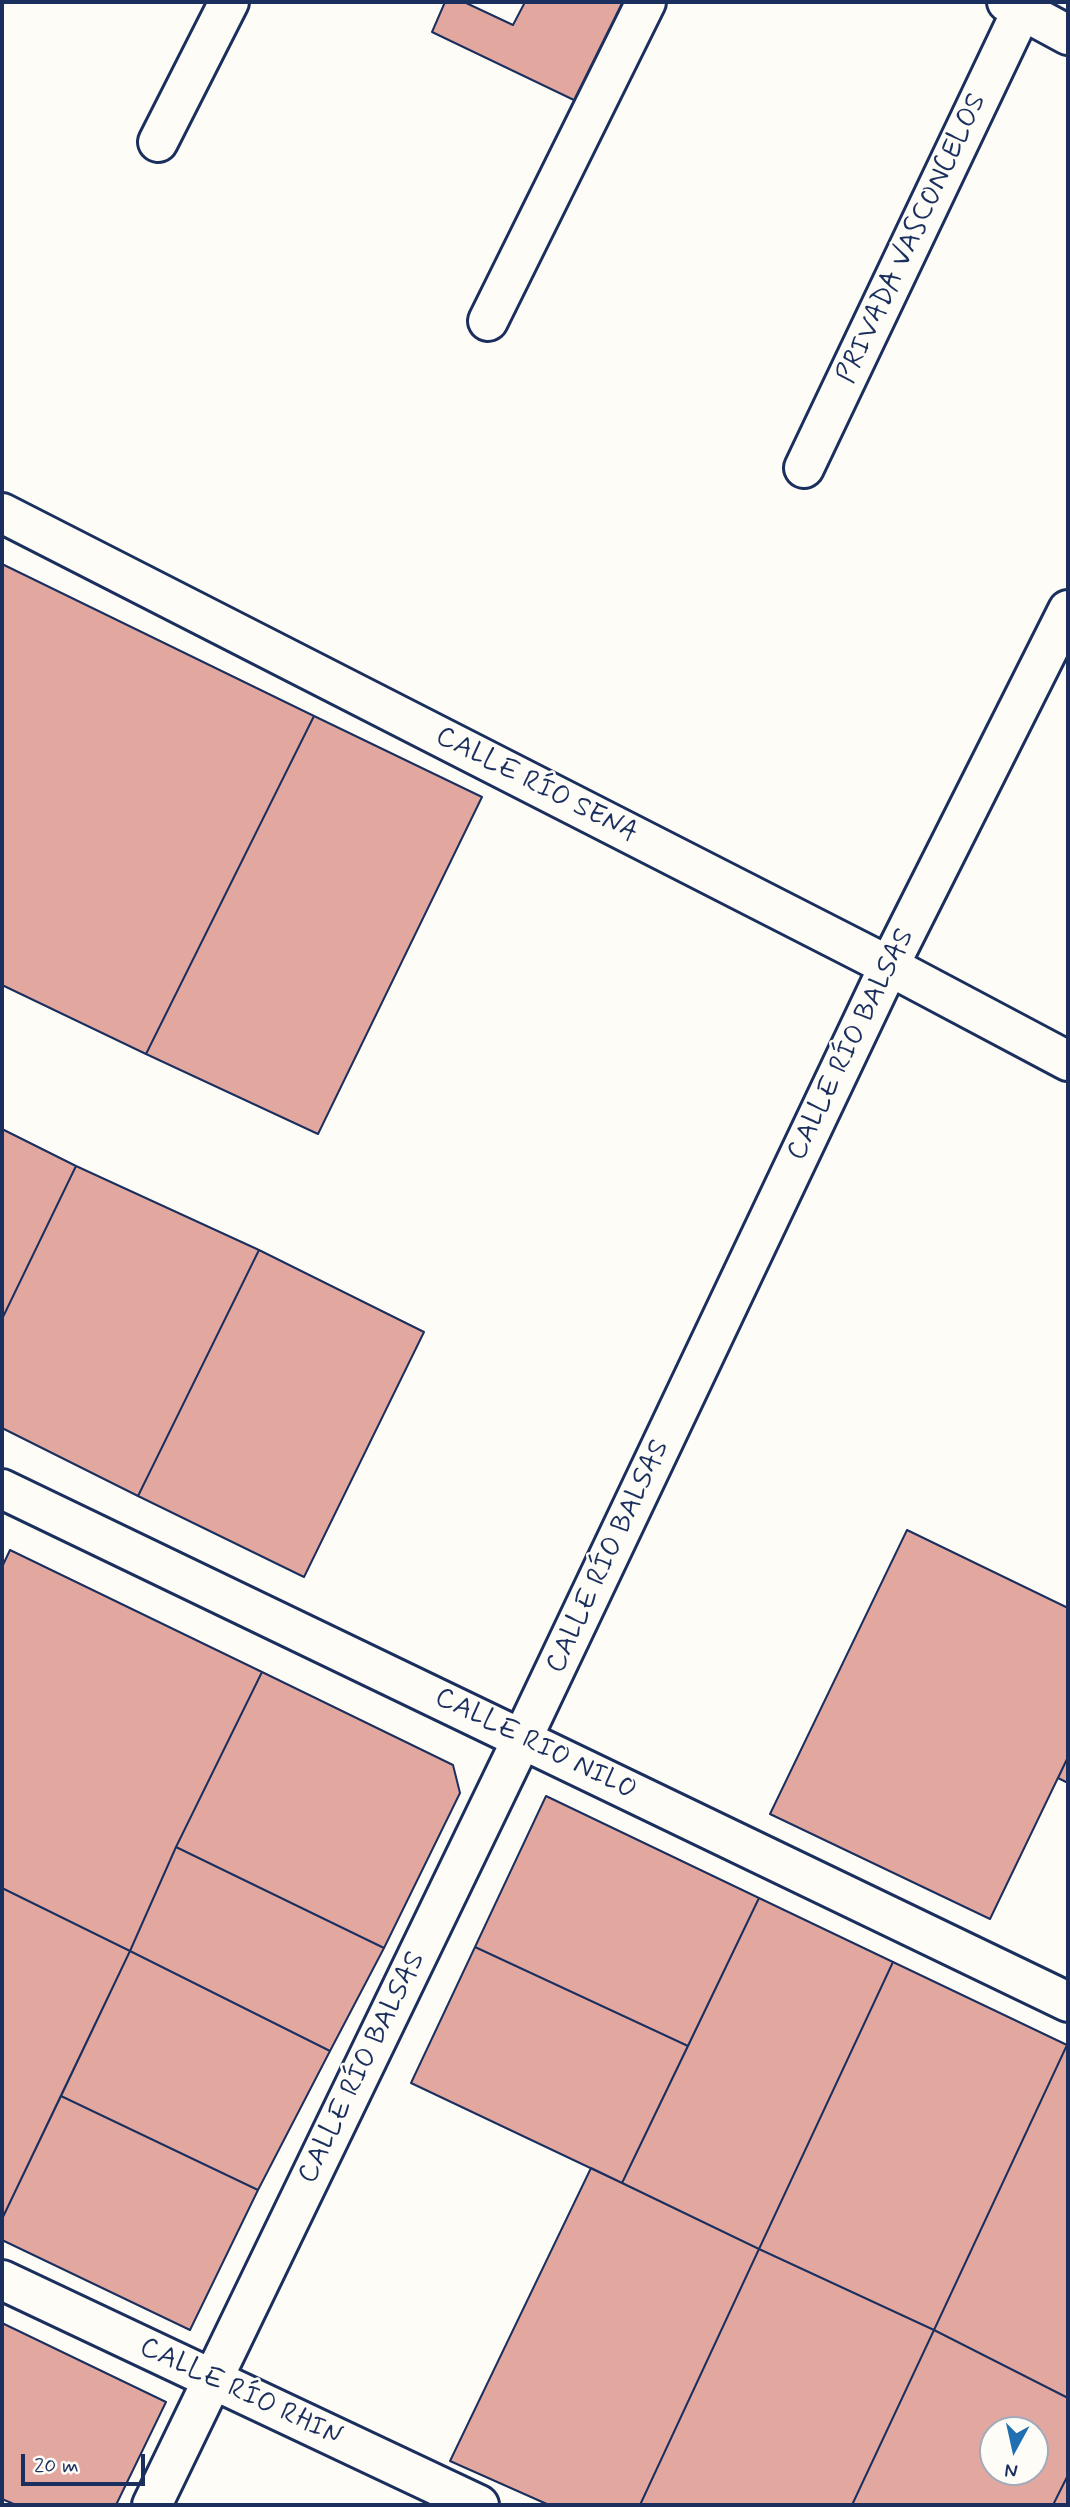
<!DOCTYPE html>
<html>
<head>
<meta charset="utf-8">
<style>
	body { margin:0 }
	#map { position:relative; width:1070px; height:2507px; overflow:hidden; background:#fdfcf7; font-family:Mynerve,sans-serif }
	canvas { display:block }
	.frame { position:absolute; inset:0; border:4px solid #1b2f5e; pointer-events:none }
	.north { position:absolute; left:979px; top:2416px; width:70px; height:70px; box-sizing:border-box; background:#fdfcf7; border:2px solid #a3aaba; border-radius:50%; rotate:188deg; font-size:19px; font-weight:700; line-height:28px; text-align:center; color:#1b2f5e }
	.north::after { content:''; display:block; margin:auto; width:24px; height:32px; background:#1f6fb2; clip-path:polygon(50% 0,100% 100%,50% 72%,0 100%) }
	.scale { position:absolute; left:21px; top:2454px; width:124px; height:32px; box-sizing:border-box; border:4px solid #1b2f5e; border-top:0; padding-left:9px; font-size:21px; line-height:24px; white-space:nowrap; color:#1b2f5e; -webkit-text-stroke:5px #fdfcf7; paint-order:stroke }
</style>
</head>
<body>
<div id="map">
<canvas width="1070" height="2507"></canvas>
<div class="frame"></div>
<div class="north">N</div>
<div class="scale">20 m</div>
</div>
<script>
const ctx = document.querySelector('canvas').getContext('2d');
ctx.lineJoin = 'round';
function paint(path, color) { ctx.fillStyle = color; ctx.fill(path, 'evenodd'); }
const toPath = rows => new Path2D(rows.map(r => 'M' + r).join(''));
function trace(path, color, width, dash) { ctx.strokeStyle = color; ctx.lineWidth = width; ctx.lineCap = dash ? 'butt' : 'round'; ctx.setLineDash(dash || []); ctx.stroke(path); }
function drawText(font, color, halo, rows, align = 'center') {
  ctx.font = font + ' Mynerve,sans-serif'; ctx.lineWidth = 5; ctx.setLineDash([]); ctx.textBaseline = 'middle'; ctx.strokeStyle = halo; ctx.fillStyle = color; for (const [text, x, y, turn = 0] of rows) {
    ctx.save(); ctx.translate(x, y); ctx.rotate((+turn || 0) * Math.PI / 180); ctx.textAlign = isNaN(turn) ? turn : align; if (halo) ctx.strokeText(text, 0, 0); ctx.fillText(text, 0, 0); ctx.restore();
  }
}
const building = toPath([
	[445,2,464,2,513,25,525,2,623,2,576,101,432,32,445,2],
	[2,564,314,716,146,1054,2,985,2,564],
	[314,716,482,797,318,1134,146,1054,314,716],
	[2,1129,76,1166,2,1319,2,1129],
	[76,1166,259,1250,138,1496,2,1428,2,1319,76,1166],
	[259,1250,424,1332,304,1577,138,1496,259,1250],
	[907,1530,1068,1608,1068,1757,990,1919,770,1814,907,1530],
	[10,1550,262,1672,176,1847,130,1951,2,1888,2,1567,10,1550],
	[262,1672,453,1765,460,1793,384,1948,176,1847,262,1672],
	[1068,1757,1068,1783,1058,1778,1068,1757],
	[546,1796,759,1898,688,2046,475,1947,546,1796],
	[176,1847,384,1948,330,2051,130,1951,176,1847],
	[2,1888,130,1951,2,2219,2,1888],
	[759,1898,893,1962,759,2249,622,2183,759,1898],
	[475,1947,688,2046,622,2183,411,2083,475,1947],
	[130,1951,330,2051,258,2190,61,2096,130,1951],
	[893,1962,1067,2045,934,2330,759,2249,893,1962],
	[1067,2045,1068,2046,1068,2398,934,2330,1067,2045],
	[61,2096,258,2190,190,2330,2,2240,2,2219,61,2096],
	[591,2168,759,2249,640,2505,549,2505,450,2461,591,2168],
	[759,2249,934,2330,852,2505,640,2505,759,2249],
	[2,2323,166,2402,116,2505,16,2505,2,2499,2,2323],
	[934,2330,1068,2398,1068,2475,1053,2505,852,2505,934,2330],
	[993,2430,1035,2430,1035,2472,993,2472,993,2430],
	[1068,2475,1068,2505,1053,2505,1068,2475]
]);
const street = toPath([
	[158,142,229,2],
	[488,321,646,2],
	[804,468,1022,10],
	[2,513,889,966,1068,1061],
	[2,1489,1068,2002],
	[2,2280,479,2505],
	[152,2505,522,1739,889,966,1068,610]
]);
const secondary = toPath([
	[1007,2,1068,35]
]);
const streetNames = [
	["PRIVADA VASCONCELOS",913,239,-65],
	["CALLE RÍO SENA",536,786,27],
	["CALLE RÍO BALSAS",852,1045,-64],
	["CALLE RÍO BALSAS",609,1557,-65],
	["CALLE RIO NILO",535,1745,26],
	["CALLE RÍO BALSAS",363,2068,-64],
	["CALLE RÍO RHIN",240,2393,25]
];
paint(building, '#e2a8a0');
trace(building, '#1b2f5e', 2);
trace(street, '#1b2f5e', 44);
trace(secondary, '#1b2f5e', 44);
trace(street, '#fdfcf7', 38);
trace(secondary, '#fdfcf7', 38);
drawText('28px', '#1b2f5e', '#fdfcf7', streetNames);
</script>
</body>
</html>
